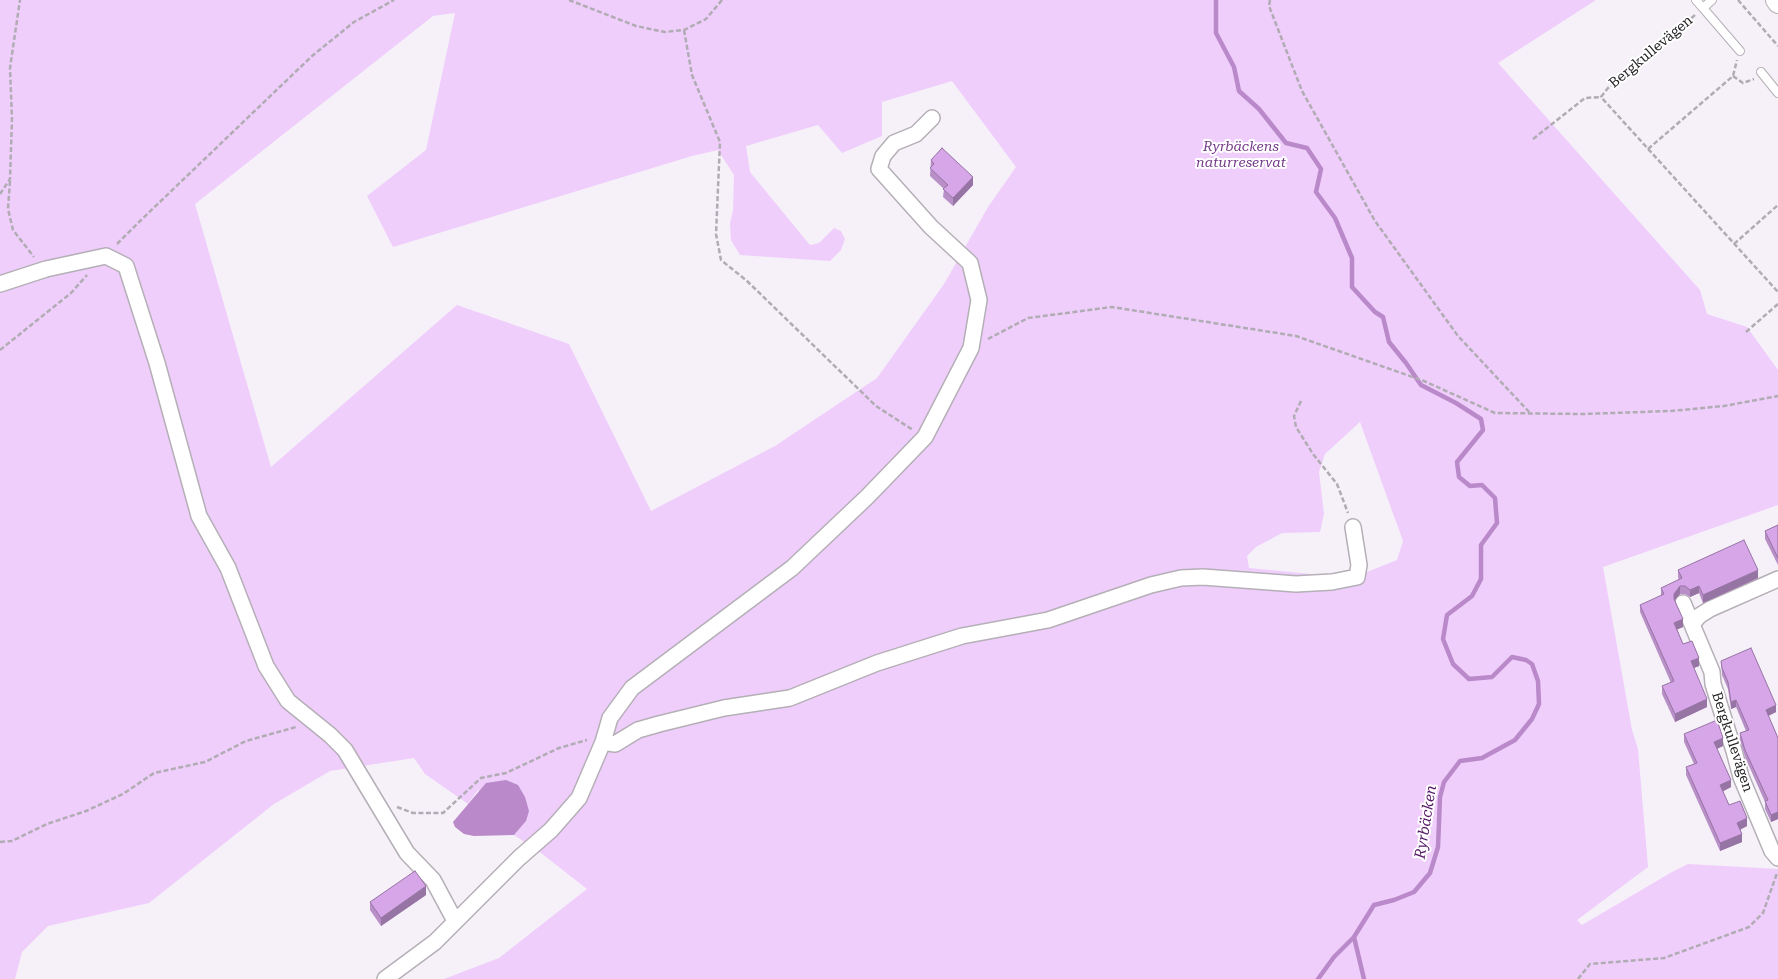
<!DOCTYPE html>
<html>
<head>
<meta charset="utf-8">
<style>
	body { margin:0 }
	canvas { display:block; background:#f6f0f9 }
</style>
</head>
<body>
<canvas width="1778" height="979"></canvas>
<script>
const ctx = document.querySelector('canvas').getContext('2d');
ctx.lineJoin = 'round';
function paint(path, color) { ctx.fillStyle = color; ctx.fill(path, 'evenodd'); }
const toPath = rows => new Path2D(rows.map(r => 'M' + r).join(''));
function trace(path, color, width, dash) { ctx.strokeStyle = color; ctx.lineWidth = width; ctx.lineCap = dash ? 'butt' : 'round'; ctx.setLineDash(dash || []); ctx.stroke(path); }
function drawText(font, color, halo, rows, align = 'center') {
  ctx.font = font + ' "Roboto Serif",serif'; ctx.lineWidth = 4; ctx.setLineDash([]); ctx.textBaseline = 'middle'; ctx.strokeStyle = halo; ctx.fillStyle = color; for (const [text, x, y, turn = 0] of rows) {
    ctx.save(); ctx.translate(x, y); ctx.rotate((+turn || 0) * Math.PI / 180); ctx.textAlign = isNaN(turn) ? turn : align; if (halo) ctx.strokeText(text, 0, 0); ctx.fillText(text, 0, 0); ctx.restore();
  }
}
const green = toPath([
	[0,0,1596,0,1498,63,1700,290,1707,314,1747,327,1778,370,1778,505,1603,567,1632,730,1638,749,1648,867,1577,920,1582,925,1672,872,1688,864,1778,869,1778,979,444,979,499,958,587,889,541,853,514,835,526,821,478,790,468,804,425,774,414,758,330,771,274,804,149,903,48,926,22,952,15,979,0,979],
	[455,13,426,150,367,196,393,247,692,156,718,150,734,175,733,211,730,223,731,240,740,255,830,261,841,250,845,239,841,231,834,228,819,243,811,245,809,244,750,172,746,146,818,125,842,153,882,136,882,102,952,81,1016,167,988,207,944,284,877,378,775,446,651,511,569,344,457,305,271,467,195,204,433,16],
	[1360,422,1403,541,1397,560,1352,578,1249,568,1247,556,1256,547,1282,533,1320,532,1324,514,1319,472,1325,454]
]);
const water = toPath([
	[506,780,518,785,525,797,529,811,526,821,514,835,474,836,464,834,455,827,453,822,486,783]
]);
const stream = toPath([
	[1216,0,1216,33,1234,67,1239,91,1259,109,1286,143,1307,148,1321,169,1316,192,1335,218,1352,258,1352,287,1375,312,1383,317,1389,342,1406,363,1421,385,1456,403,1481,419,1483,430,1457,462,1459,477,1470,486,1482,485,1495,498,1497,523,1481,545,1481,579,1472,596,1447,615,1443,639,1453,664,1469,679,1492,677,1512,657,1526,660,1532,664,1538,681,1539,704,1532,719,1515,740,1482,758,1460,761,1444,782,1440,797,1438,847,1430,873,1414,892,1394,900,1374,905,1354,937,1334,957,1318,979],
	[1354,937,1364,979]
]);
const path = toPath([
	[569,0,636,26,665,32,684,30,706,19,722,0],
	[1270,0,1269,6,1302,91,1375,221,1458,336,1531,414],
	[1738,0,1778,46],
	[1695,15,1608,88,1601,97,1778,292],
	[684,30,692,75,720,142,716,234,721,260,747,281,876,406,913,430],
	[1733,76,1743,83,1754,79],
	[1533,139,1585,98,1601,97],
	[1648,149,1733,76,1737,60],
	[10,181,8,209,13,230,34,257],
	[0,194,10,179,12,119,10,68,20,0],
	[117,244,140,221,312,56,354,22,394,0],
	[1734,244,1778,205],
	[1746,332,1778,304],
	[988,339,1028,318,1112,307,1296,336,1424,381,1495,413,1583,414,1671,411,1724,406,1778,396],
	[0,350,71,293,87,275],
	[1301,401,1294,416,1296,427,1313,454,1337,484,1348,513],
	[397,807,413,813,443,813,481,778,506,773,559,748,587,740],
	[0,842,12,841,47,824,86,811,123,794,154,773,205,762,246,741,296,727],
	[1578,979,1590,964,1664,958,1749,927,1763,913,1777,873]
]);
const lane = toPath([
	[1696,0,1703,8],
	[1712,0,1703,8,1740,51],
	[1761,72,1778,93]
]);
const street = toPath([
	[0,284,46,269,106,256,126,266,157,363,199,516,228,568,266,666,288,701,330,735,345,750,407,853,433,880,455,921],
	[1683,603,1712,672,1713,684,1734,751,1741,777,1772,851,1778,858],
	[1692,624,1699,616,1710,609,1778,579],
	[603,742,615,744,638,730,659,724,724,708,790,698,877,663,962,636,1048,620,1151,585,1181,578,1203,577,1296,584,1332,582,1357,577,1359,565,1353,527],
	[385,979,435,942,519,858,551,830,579,798,603,742,610,718,632,688,792,568,867,497,925,437,971,348,979,300,970,263,931,227,879,169,883,156,894,143,916,134,932,118]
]);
const secondary = toPath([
	[1776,0,1778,3]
]);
const wall = toPath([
	[931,160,973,185,953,206,943,197,944,189,930,176],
	[1778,525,1778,565,1765,539,1765,531],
	[1678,570,1758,578,1703,603,1699,593,1690,597,1685,594,1680,594,1675,600,1683,627,1677,629,1683,644,1699,666,1694,668,1707,707,1675,722,1662,694,1662,686,1671,683,1640,612,1640,605,1661,596,1661,588,1679,580,1678,577],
	[1721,661,1776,712,1768,716,1778,738,1778,819,1771,822,1765,809,1765,802,1745,757,1740,740,1740,733,1746,731,1736,707,1731,709,1728,689,1722,675],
	[1684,734,1723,746,1717,749,1731,787,1723,791,1729,805,1747,826,1740,830,1742,842,1720,851,1686,775,1686,767,1694,764,1684,742],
	[426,895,381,926,370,910,370,902]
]);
const shadedWall = toPath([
	[973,177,973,185,953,206,953,198],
	[1758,570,1758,578,1703,603,1703,595],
	[1680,586,1680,594,1674,601,1674,594],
	[1699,586,1699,593,1690,597,1690,590],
	[1683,619,1683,627,1674,631,1674,623],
	[1699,658,1699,666,1691,669,1691,661],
	[1707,699,1707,707,1675,722,1675,714],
	[1736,700,1736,707,1731,709,1731,702],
	[1776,705,1776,712,1766,717,1766,710],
	[1723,738,1723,746,1714,750,1714,742],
	[1731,780,1731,787,1720,793,1720,785],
	[1778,812,1778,819,1771,822,1771,815],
	[1747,818,1747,826,1737,831,1737,823],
	[1742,834,1742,842,1720,851,1720,843],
	[426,886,426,895,381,926,381,918]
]);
const building = toPath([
	[942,148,973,177,953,198,943,189,948,185,930,168,934,164,931,160,942,148],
	[1778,525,1778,558,1765,531,1778,525],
	[1744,540,1758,570,1703,595,1699,586,1690,590,1685,586,1680,586,1674,594,1674,599,1683,619,1674,623,1683,644,1692,641,1699,658,1691,661,1707,699,1675,714,1662,686,1674,681,1640,605,1664,594,1661,588,1682,578,1678,570,1744,540],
	[1751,648,1776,705,1766,710,1778,738,1778,812,1771,815,1765,801,1768,800,1745,750,1740,733,1749,730,1736,700,1731,702,1728,682,1722,668,1721,661,1751,648],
	[1717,720,1723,738,1714,742,1731,780,1720,785,1729,805,1740,801,1747,818,1737,823,1742,834,1720,843,1686,767,1697,763,1684,734,1717,720],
	[415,871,426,886,381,918,370,902,415,871]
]);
const streetNames = [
	["Bergkullevägen",1651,52,-40],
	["Bergkullevägen",1732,742,72]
];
const parkNames = [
	["Ryrbäckens",1241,147],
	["naturreservat",1241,163]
];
const waterNames = [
	["Ryrbäcken",1426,822,-81]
];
paint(green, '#efcefb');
paint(water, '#b989ca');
trace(stream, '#b989ca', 4.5);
trace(lane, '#b5afb7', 10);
trace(street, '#b5afb7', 18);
trace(secondary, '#b5afb7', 22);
trace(path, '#b1acb3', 2.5, [5, 2.5]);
trace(lane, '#fff', 8);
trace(street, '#fff', 15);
trace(secondary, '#fff', 20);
paint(wall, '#b98fc8');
paint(shadedWall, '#9674a3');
paint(building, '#d7a6e9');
trace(building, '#9674a3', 1);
drawText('14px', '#242225', '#fff', streetNames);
drawText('italic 14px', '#753b89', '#fff', parkNames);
drawText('italic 15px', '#531765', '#fff', waterNames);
</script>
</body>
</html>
